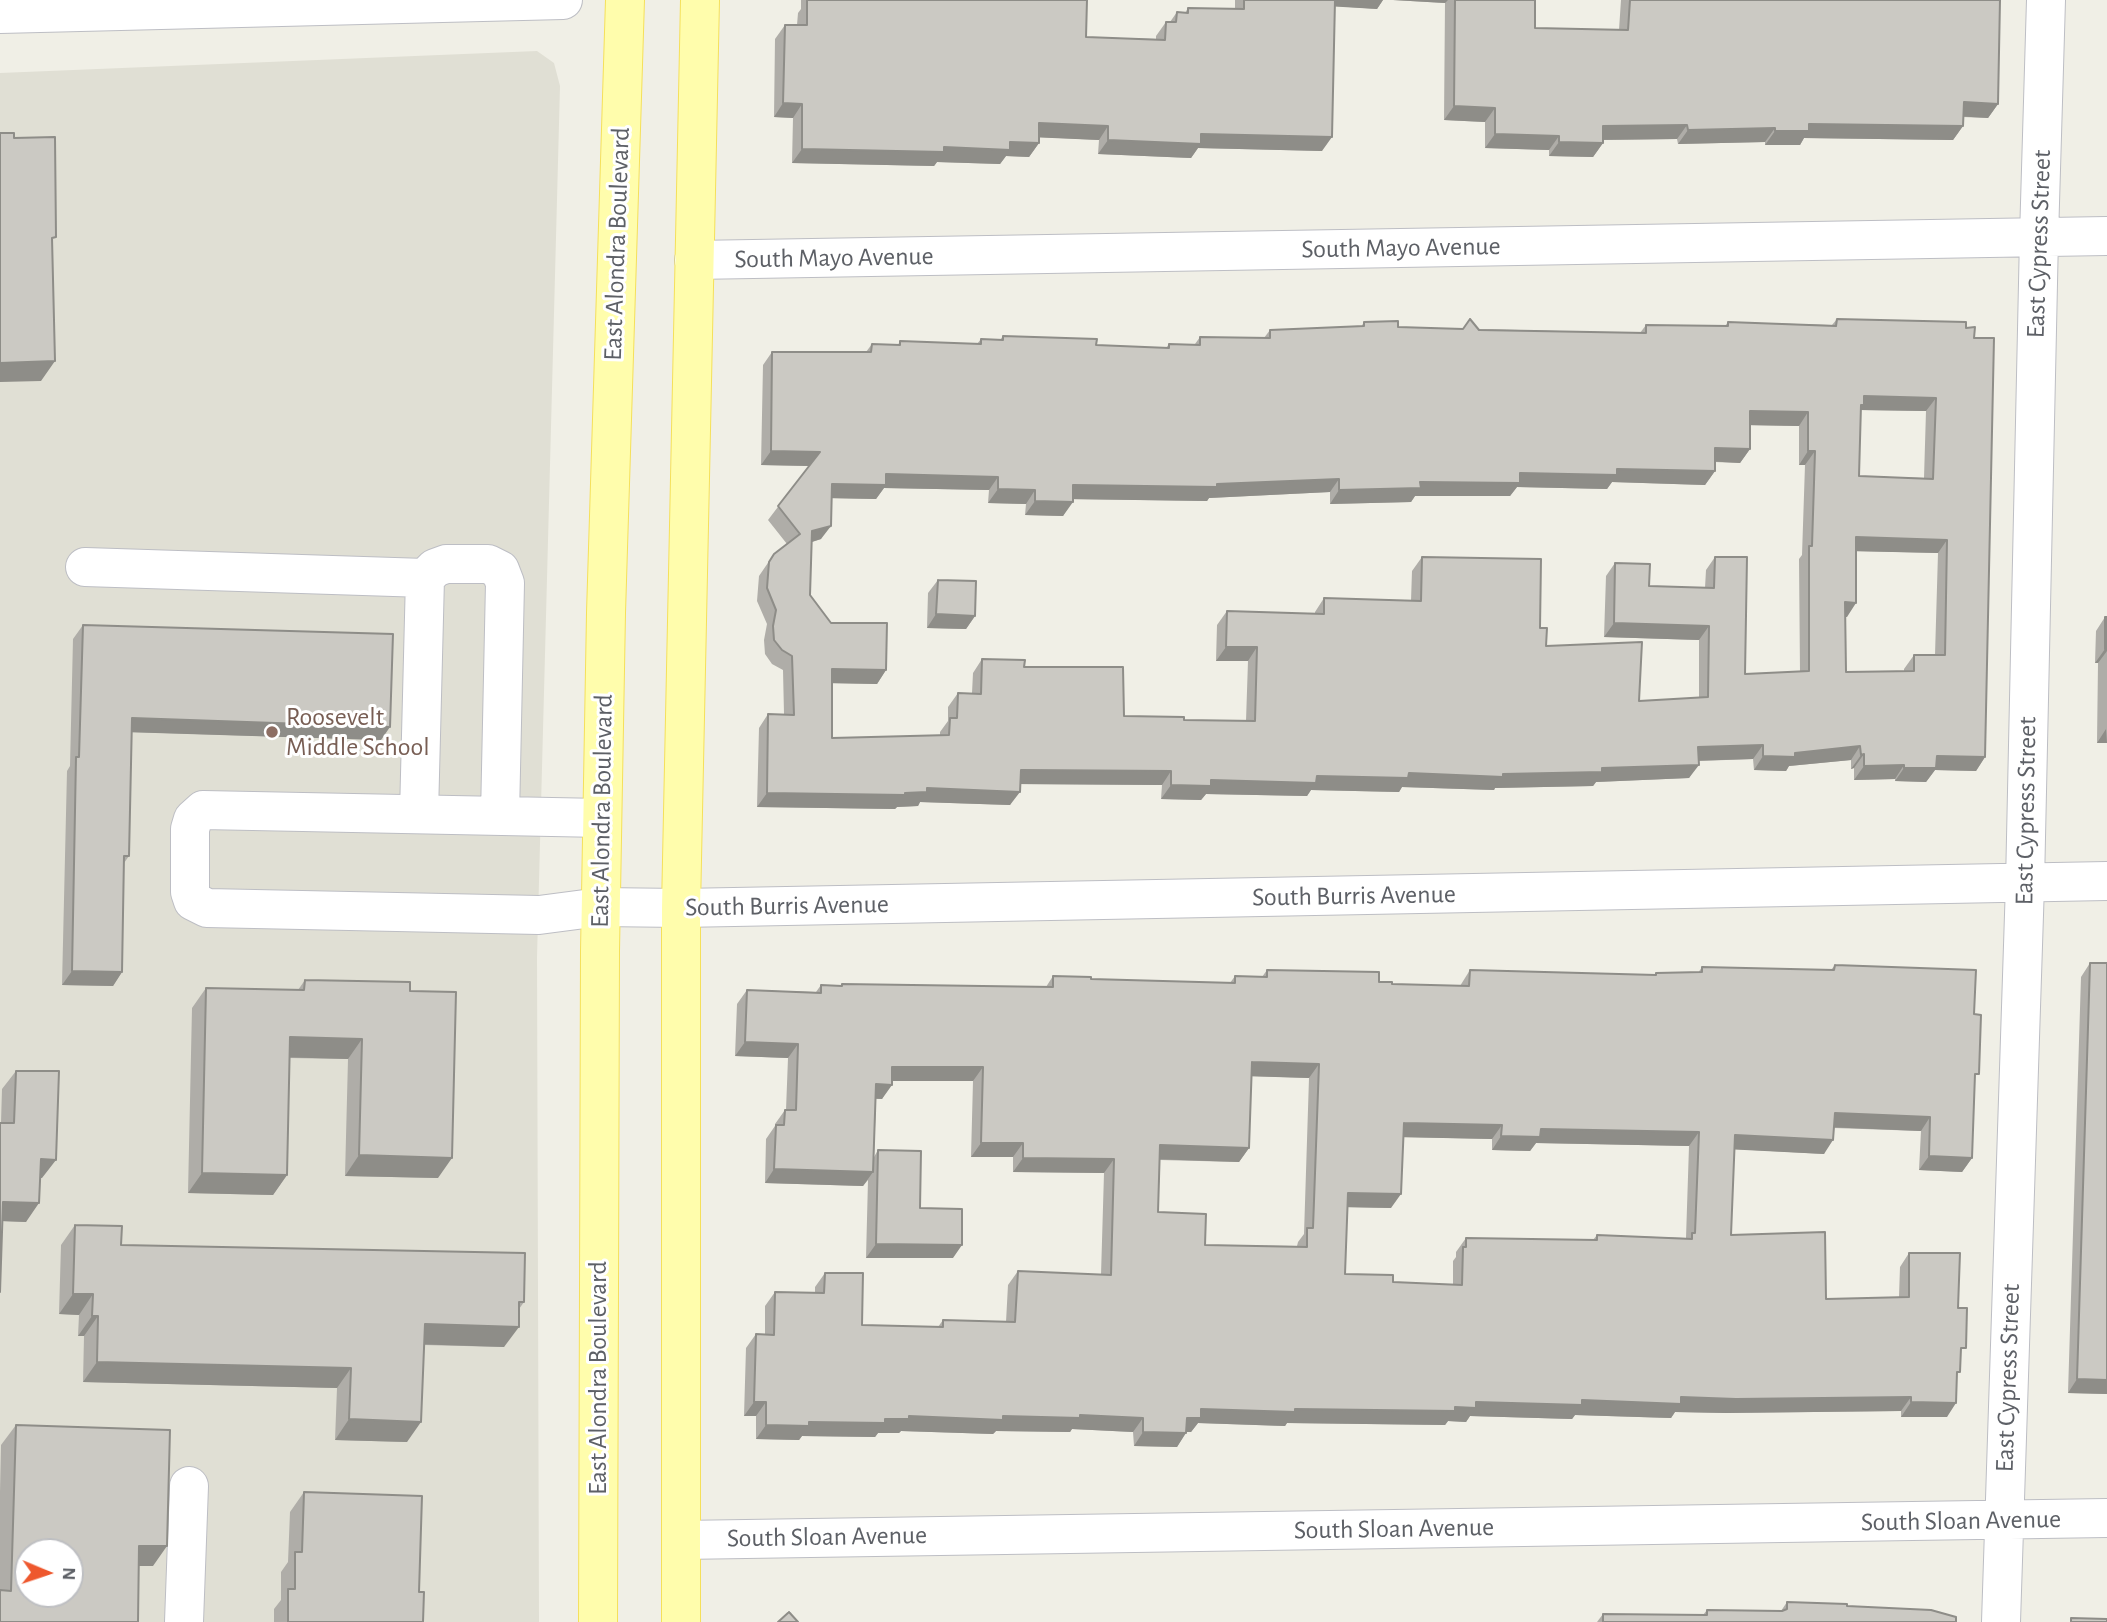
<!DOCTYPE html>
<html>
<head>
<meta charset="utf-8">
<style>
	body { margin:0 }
	#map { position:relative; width:2107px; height:1622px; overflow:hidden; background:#f0efe6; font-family:"Alegreya Sans",sans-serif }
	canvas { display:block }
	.north { position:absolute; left:14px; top:1538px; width:70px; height:70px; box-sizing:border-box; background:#fff; border:2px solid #bebfc2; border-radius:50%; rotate:92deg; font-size:19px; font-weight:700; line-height:28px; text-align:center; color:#5d6066 }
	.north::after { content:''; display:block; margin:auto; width:24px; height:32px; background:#ee582e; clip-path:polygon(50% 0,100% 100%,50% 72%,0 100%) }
</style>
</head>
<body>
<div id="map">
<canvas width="2107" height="1622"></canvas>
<div class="north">N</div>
</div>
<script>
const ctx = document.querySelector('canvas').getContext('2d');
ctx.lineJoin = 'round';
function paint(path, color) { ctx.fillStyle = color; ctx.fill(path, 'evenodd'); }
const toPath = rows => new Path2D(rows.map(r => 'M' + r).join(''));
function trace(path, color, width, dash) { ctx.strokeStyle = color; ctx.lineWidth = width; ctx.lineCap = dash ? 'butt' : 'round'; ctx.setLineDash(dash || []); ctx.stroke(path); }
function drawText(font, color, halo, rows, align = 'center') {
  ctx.font = font + ' "Alegreya Sans",sans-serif'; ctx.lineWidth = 6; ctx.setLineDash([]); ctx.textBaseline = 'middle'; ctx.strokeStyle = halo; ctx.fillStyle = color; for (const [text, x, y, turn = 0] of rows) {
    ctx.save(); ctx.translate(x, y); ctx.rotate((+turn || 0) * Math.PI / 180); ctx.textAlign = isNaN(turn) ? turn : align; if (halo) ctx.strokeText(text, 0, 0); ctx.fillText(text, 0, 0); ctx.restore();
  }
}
const education = toPath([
	[537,51,554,63,560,86,537,957,539,1622,0,1622,0,73],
	[28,1552,70,1552,70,1594,28,1594]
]);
const minor = toPath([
	[0,14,563,0],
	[694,260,2107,236],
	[85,567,425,578],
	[419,814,425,578,435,568,446,564,488,564,500,570,505,583,500,816],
	[602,818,203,810,193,819,190,829,190,892,193,901,207,908,539,915,600,907,681,908,2107,881],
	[681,1540,2107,1518],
	[184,1622,189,1486],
	[2001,1622,2025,884,2039,237,2046,0]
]);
const major = toPath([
	[598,1622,600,951,606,613,625,0],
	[681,1622,681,908,700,0]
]);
const wall = toPath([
	[801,0,1087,0,1086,37,1156,39,1156,36,1166,22,1170,22,1177,12,1185,13,1188,8,1235,9,1235,0,1383,0,1377,9,1335,6,1322,151,1198,148,1191,158,1098,154,1099,140,1039,137,1039,143,1029,157,1006,156,1000,164,937,162,934,166,792,163,793,118,774,117,775,39,785,25,797,25,798,13,801,9],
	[1393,0,1535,0,1535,28,1619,30,1621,0,2000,0,1998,104,1988,118,1963,117,1963,126,1953,140,1804,138,1800,145,1765,145,1765,142,1678,144,1677,139,1603,140,1603,143,1593,157,1549,156,1549,150,1485,148,1485,122,1444,120,1445,3],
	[1837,319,1966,328,1974,338,1985,757,1976,771,1935,770,1926,782,1895,781,1895,779,1854,780,1854,768,1851,769,1851,760,1789,766,1786,771,1754,770,1753,759,1699,761,1689,778,1596,782,1593,786,1495,788,1494,790,1402,787,1399,792,1311,790,1307,796,1206,794,1201,800,1161,799,1162,785,1020,784,1010,805,920,802,918,806,897,807,895,809,757,807,759,728,768,714,784,714,783,670,772,664,765,654,764,640,767,624,757,601,759,576,774,554,787,544,768,520,809,466,761,465,763,365,772,352,866,352,872,344,898,345,900,341,977,344,981,339,1000,340,1003,336,1096,345,1166,348,1169,344,1195,344,1200,337,1264,338,1270,330,1361,327,1364,322,1398,327,1640,333,1646,325,1725,326,1728,322,1832,325],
	[1861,410,1926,411,1924,478,1859,476],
	[1750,425,1799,426,1799,465,1805,465,1802,555,1799,559,1800,672,1745,674,1715,557,1706,570,1705,588,1649,586,1615,563,1606,576,1604,637,1699,640,1699,698,1639,701,1546,646,1540,628,1422,557,1412,571,1411,601,1324,598,1315,612,1315,614,1227,611,1217,625,1216,661,1248,661,1246,721,1184,720,1124,716,1024,667,982,659,973,673,972,693,958,693,948,707,948,721,940,732,940,735,832,738,832,683,877,684,886,670,831,623,810,595,812,542,821,539,832,498,876,499,884,488,989,490,988,503,1026,504,1025,515,1063,516,1073,499,1207,501,1209,498,1330,492,1330,504,1411,502,1415,496,1510,496,1517,487,1607,489,1612,482,1705,485,1715,471,1715,462,1740,463,1750,449],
	[1856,551,1938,553,1935,655,1914,655,1904,669,1904,671,1846,672,1845,617,1847,617],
	[938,580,975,616,966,629,927,628,928,593],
	[2105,617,2107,617,2107,743,2097,743,2098,663,2095,663,2096,631],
	[83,625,381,740,132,732,129,856,124,863,122,972,113,986,62,985,67,771,70,766,73,639],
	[2090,963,2107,963,2107,1394,2068,1393,2081,977],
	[1835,965,1974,1014,1975,1080,1972,1158,1962,1172,1919,1170,1921,1131,1834,1128,1824,1154,1734,1149,1731,1235,1826,1299,1899,1297,1900,1267,1909,1253,1958,1308,1961,1356,1947,1417,1901,1417,1901,1411,1726,1413,1675,1412,1671,1418,1575,1415,1572,1419,1470,1416,1466,1422,1448,1421,1445,1425,1287,1423,1285,1426,1198,1423,1191,1432,1186,1432,1177,1447,1134,1446,1133,1432,1072,1429,1070,1432,996,1431,993,1434,901,1431,899,1433,878,1433,875,1437,802,1436,799,1440,756,1439,756,1416,744,1416,746,1348,756,1334,765,1335,765,1306,775,1292,815,1293,815,1287,825,1273,862,1325,938,1327,943,1320,1006,1322,1008,1285,1018,1271,1101,1275,1104,1173,1013,1172,1013,1157,971,1157,973,1081,892,1081,882,1099,876,1099,874,1157,878,1150,920,1208,953,1258,866,1258,868,1180,863,1186,765,1183,766,1139,775,1126,775,1124,785,1110,786,1110,788,1058,735,1056,737,1004,747,990,816,992,821,985,841,986,842,984,1046,987,1053,976,1091,979,1230,983,1235,976,1262,977,1267,970,1392,984,1460,986,1470,970,1655,975,1656,973,1698,973,1702,967,1831,970],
	[1251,1076,1309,1078,1304,1234,1298,1242,1297,1246,1205,1245,1158,1212,1160,1160,1239,1162,1249,1148],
	[1403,1137,1492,1139,1492,1150,1530,1151,1536,1143,1689,1146,1686,1238,1597,1235,1593,1240,1466,1238,1456,1252,1456,1257,1453,1261,1453,1285,1393,1282,1345,1274,1347,1207,1391,1208],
	[305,980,410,991,438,1178,345,1176,348,1059,289,1058,287,1175,273,1195,188,1193,192,1008,206,988,298,990],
	[16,1071,42,1178,40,1178,26,1222,2,1221,1,1123,2,1089],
	[75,1225,121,1245,524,1302,519,1309,504,1347,424,1345,407,1442,335,1440,337,1388,83,1382,84,1336,78,1336,79,1315,59,1314,61,1245],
	[16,1425,153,1566,139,1566,0,1622,0,1492,1,1445],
	[304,1492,419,1592,423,1622,274,1622,274,1609,281,1600,281,1572,288,1562,290,1512],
	[1787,1602,1847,1606,1956,1622,1597,1622,1603,1614,1703,1615,1707,1610,1781,1611]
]);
const shadedWall = toPath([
	[1330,0,1383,0,1377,9,1326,6],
	[1393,0,1448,0,1445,3],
	[1964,102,1998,104,1988,118,1954,116],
	[783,103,802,104,793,118,774,117],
	[1454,106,1495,108,1485,122,1444,120],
	[1039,123,1108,126,1099,140,1029,137],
	[1809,124,1963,126,1953,140,1804,138,1800,145,1765,145,1775,131],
	[1687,125,1677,139,1593,140,1603,126],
	[1775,128,1765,142,1678,144,1688,130],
	[1201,134,1332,137,1322,151,1198,148,1191,158,1098,154,1108,140],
	[1495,134,1559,136,1549,150,1485,148],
	[1010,142,1039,143,1029,157,1006,156,1000,164,937,162,934,166,792,163,802,149,944,147],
	[1559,142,1603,143,1593,157,1549,156],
	[55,361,41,381,0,382,0,363],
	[1864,396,1936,398,1926,411,1860,410,1854,419],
	[1750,411,1808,412,1799,426,1741,425],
	[1715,448,1750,449,1740,463,1705,461],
	[771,451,820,452,810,466,761,465],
	[1808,451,1815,451,1805,465,1799,465],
	[1617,469,1715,471,1705,485,1612,482,1607,489,1517,487,1510,496,1415,496,1411,502,1330,504,1339,490,1520,473],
	[886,474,998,477,989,490,884,488,876,499,822,498,832,484],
	[1339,479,1330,492,1209,498,1207,501,1063,499,1073,485,1217,484],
	[998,489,1035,490,1026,504,988,503],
	[1035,501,1073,502,1063,516,1025,515],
	[831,526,821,539,802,545,812,531],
	[1856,537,1947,540,1938,553,1847,551],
	[1845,602,1856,603,1847,617,1835,616],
	[936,614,975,616,966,629,927,628],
	[1614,623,1709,626,1699,640,1604,637],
	[1226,647,1257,647,1248,661,1216,661],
	[2105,649,2107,649,2107,651,2098,663,2095,663],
	[832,669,886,670,877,684,822,683],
	[132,718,390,727,381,740,123,732],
	[2106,729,2107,743,2097,743],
	[1763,745,1753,759,1688,761,1698,747],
	[1860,746,1851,760,1789,766,1786,771,1754,770,1763,756],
	[1864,754,1854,768,1851,769,1861,755],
	[1937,756,1985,757,1976,771,1935,770,1926,782,1895,781,1904,768],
	[1699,765,1689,778,1596,782,1593,786,1495,788,1494,790,1402,787,1399,792,1311,790,1307,796,1206,794,1201,800,1161,799,1171,785,1211,780,1409,773,1503,774,1602,768],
	[1904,765,1895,779,1854,780,1864,766],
	[1021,770,1171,771,1162,785,1011,784],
	[927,788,1020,792,1010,805,920,802,918,806,897,807,895,809,757,807,767,793,905,793],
	[72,971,122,972,113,986,62,985],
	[290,1037,362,1039,348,1059,276,1057],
	[745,1042,798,1044,788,1058,735,1056],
	[1252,1062,1319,1064,1309,1078,1242,1076],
	[892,1067,983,1067,973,1081,882,1081],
	[876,1084,892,1085,882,1099,867,1098],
	[1835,1113,1930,1117,1921,1131,1825,1127],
	[1404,1123,1502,1125,1492,1139,1394,1137],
	[1541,1129,1699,1132,1689,1146,1536,1143,1530,1151,1492,1150,1501,1136],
	[1735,1135,1833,1140,1824,1154,1725,1149],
	[981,1143,1023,1143,1013,1157,971,1157],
	[1160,1145,1249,1148,1239,1162,1150,1159],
	[359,1155,452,1158,438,1178,345,1176],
	[1929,1156,1972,1158,1962,1172,1919,1170],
	[1023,1158,1114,1159,1104,1173,1013,1172],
	[41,1159,56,1160,42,1178,28,1178],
	[774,1169,873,1172,863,1186,765,1183],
	[202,1173,287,1175,273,1195,188,1193],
	[1348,1193,1401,1194,1391,1208,1338,1207],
	[3,1202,39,1203,26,1222,0,1221],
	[876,1244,962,1245,953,1258,866,1258],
	[73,1294,93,1294,79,1315,59,1314],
	[92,1316,98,1316,84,1336,78,1336],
	[425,1324,519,1327,504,1347,411,1344],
	[97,1362,351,1368,337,1388,83,1382],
	[2077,1379,2107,1380,2107,1394,2068,1393],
	[1681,1397,1911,1397,1901,1411,1726,1413,1675,1412,1671,1418,1575,1415,1572,1419,1470,1416,1466,1422,1448,1421,1445,1425,1287,1423,1285,1426,1198,1423,1191,1432,1177,1432,1187,1418,1201,1409,1455,1407,1476,1402],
	[754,1402,766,1402,756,1416,744,1416],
	[1911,1402,1956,1403,1947,1417,1901,1417],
	[1080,1415,1143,1418,1133,1432,1072,1429,1070,1432,996,1431,993,1434,901,1431,899,1433,878,1433,875,1437,802,1436,799,1440,756,1439,766,1425,885,1419,909,1416],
	[349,1419,421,1422,407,1442,335,1440],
	[1143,1432,1186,1433,1177,1447,1134,1446],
	[139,1546,167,1546,153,1566,125,1566]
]);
const building = toPath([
	[807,0,1087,0,1086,37,1165,40,1166,22,1176,22,1177,12,1188,13,1188,8,1244,9,1244,0,1335,0,1332,137,1201,134,1201,144,1108,140,1108,126,1039,123,1039,143,1010,142,1010,150,944,147,944,152,802,149,802,104,783,103,785,25,807,25,807,0],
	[1455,0,1535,0,1535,28,1628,30,1630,0,2000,0,1998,104,1964,102,1963,126,1809,124,1809,131,1775,131,1775,128,1688,130,1687,125,1603,126,1603,143,1559,142,1559,136,1495,134,1495,108,1454,106,1455,0],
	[0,133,14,133,14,138,55,137,56,237,52,238,55,361,0,363,0,133],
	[1470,319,1479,330,1646,333,1646,325,1728,326,1728,322,1836,326,1837,319,1966,322,1966,328,1975,327,1974,338,1994,338,1985,757,1937,756,1936,768,1904,768,1904,765,1864,766,1864,754,1861,755,1860,746,1795,753,1795,757,1763,756,1763,745,1698,747,1699,765,1602,768,1602,772,1503,774,1503,777,1409,773,1408,778,1317,776,1316,783,1211,780,1211,786,1171,785,1171,771,1021,770,1020,792,927,788,927,792,905,793,905,795,767,793,768,714,794,715,792,656,782,650,774,640,773,626,776,610,767,588,769,562,774,554,800,534,778,506,820,452,771,451,772,352,871,352,872,344,900,345,900,341,981,344,981,339,1003,340,1003,336,1097,339,1096,345,1169,348,1169,344,1200,345,1200,337,1270,338,1270,330,1364,326,1364,322,1398,321,1398,327,1463,329,1470,319],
	[1864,396,1936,398,1933,479,1859,476,1861,405,1864,405,1864,396],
	[1750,411,1808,412,1808,451,1815,451,1812,546,1809,546,1809,671,1745,674,1747,557,1715,557,1714,588,1649,586,1650,564,1615,563,1614,623,1709,626,1708,697,1639,701,1642,642,1546,646,1547,628,1540,628,1541,559,1422,557,1421,601,1324,598,1324,614,1227,611,1226,647,1257,647,1255,721,1184,720,1184,717,1124,716,1123,667,1024,667,1025,660,982,659,981,694,958,693,957,718,950,718,949,735,832,738,832,669,886,670,887,623,831,623,810,595,812,531,831,526,832,484,886,485,886,474,998,477,998,489,1035,490,1035,501,1073,502,1073,485,1217,487,1217,484,1339,479,1339,490,1421,488,1420,482,1520,483,1520,473,1617,475,1617,469,1715,471,1715,448,1750,449,1750,411],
	[1856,537,1947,540,1945,655,1914,655,1914,671,1846,672,1845,602,1856,603,1856,537],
	[938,580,976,581,975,616,936,614,938,580],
	[2105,617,2107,617,2107,649,2105,649,2105,617],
	[83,625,393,634,390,727,132,718,129,856,124,856,122,972,72,971,76,757,79,757,83,625],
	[2090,963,2107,963,2107,1380,2077,1379,2090,963],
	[1835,965,1976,970,1974,1014,1981,1015,1979,1074,1975,1074,1972,1158,1929,1156,1930,1117,1835,1113,1833,1140,1735,1135,1731,1235,1825,1232,1826,1299,1909,1297,1909,1253,1960,1253,1958,1308,1967,1308,1966,1348,1961,1348,1960,1372,1957,1372,1956,1403,1911,1402,1911,1397,1736,1399,1681,1397,1681,1404,1582,1400,1582,1405,1476,1402,1476,1408,1455,1407,1455,1411,1295,1409,1295,1412,1201,1409,1201,1418,1187,1418,1186,1433,1143,1432,1143,1418,1080,1415,1080,1418,1003,1416,1003,1420,909,1416,909,1419,885,1419,885,1423,809,1422,809,1426,766,1425,766,1402,754,1402,756,1334,774,1335,775,1292,824,1293,825,1273,863,1273,862,1325,943,1327,943,1320,1015,1322,1018,1271,1111,1275,1114,1159,1023,1158,1023,1143,981,1143,983,1067,892,1067,892,1085,876,1084,873,1172,774,1169,776,1125,784,1125,785,1110,796,1110,798,1044,745,1042,747,990,821,993,821,985,842,986,842,984,1053,987,1053,976,1091,977,1091,979,1235,983,1235,976,1267,977,1267,970,1379,972,1379,982,1392,982,1392,984,1469,986,1470,970,1656,975,1656,973,1702,972,1702,967,1834,970,1835,965],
	[1252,1062,1319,1064,1313,1228,1307,1228,1307,1247,1205,1245,1206,1214,1158,1212,1160,1145,1249,1148,1252,1062],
	[1404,1123,1502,1125,1501,1136,1540,1137,1541,1129,1699,1132,1695,1233,1692,1233,1692,1239,1597,1235,1597,1240,1466,1238,1466,1247,1463,1247,1462,1285,1393,1282,1393,1275,1345,1274,1348,1193,1401,1194,1404,1123],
	[305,980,410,982,410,991,456,992,452,1158,359,1155,362,1039,290,1037,287,1175,202,1173,206,988,304,990,305,980],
	[16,1071,59,1071,56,1160,41,1159,39,1203,3,1202,0,1292,0,1123,14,1123,16,1071],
	[878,1150,921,1151,920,1208,962,1209,962,1245,876,1244,878,1150],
	[75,1225,122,1226,121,1245,525,1253,524,1302,519,1302,519,1327,425,1324,421,1422,349,1419,351,1368,97,1362,98,1316,92,1316,93,1294,73,1294,75,1225],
	[16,1425,170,1430,167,1546,139,1546,138,1622,0,1622,0,1590,11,1591,16,1425],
	[28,1552,70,1552,70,1594,28,1594,28,1552],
	[304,1492,422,1496,419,1592,424,1592,423,1622,288,1622,288,1589,295,1589,295,1552,302,1552,304,1492],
	[1787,1602,1847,1604,1847,1606,1931,1610,1956,1617,1956,1622,1603,1622,1603,1614,1707,1615,1707,1610,1782,1611,1787,1609,1787,1602],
	[789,1612,798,1622,778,1622,789,1612],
	[2071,1618,2107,1619,2107,1622,2071,1622,2071,1618]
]);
const markers = [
	[272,732,7,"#8d6e63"]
];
const streetNames = [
	["East Alondra Boulevard",617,244,-88],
	["East Cypress Street",2039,244,-88],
	["South Mayo Avenue",1401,248,-1],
	["South Mayo Avenue",834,258,-1],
	["East Alondra Boulevard",602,811,-89],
	["East Cypress Street",2026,811,-89],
	["South Burris Avenue",1354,896,-1],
	["South Burris Avenue",787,906,-1],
	["East Alondra Boulevard",598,1378,-90],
	["East Cypress Street",2008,1378,-88],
	["South Sloan Avenue",1961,1521,-1],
	["South Sloan Avenue",1394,1529,-1],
	["South Sloan Avenue",827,1537,-1]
];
const educationNames = [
	["Roosevelt",286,717],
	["Middle School",286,747]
];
paint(education, '#e0dfd4');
trace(minor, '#bdbec4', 40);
trace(major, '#f5e05a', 40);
trace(minor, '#fff', 38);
trace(major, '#fffdac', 38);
paint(wall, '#afada8');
paint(shadedWall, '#8e8d88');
paint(building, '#cbc9c3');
trace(building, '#8e8d88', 2);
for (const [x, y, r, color] of markers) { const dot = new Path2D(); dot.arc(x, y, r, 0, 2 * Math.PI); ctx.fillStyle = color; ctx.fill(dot); trace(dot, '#fff', 2.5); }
drawText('26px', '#5d6066', '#fff', streetNames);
drawText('26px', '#785e54', '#fff', educationNames, 'left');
</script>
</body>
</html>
